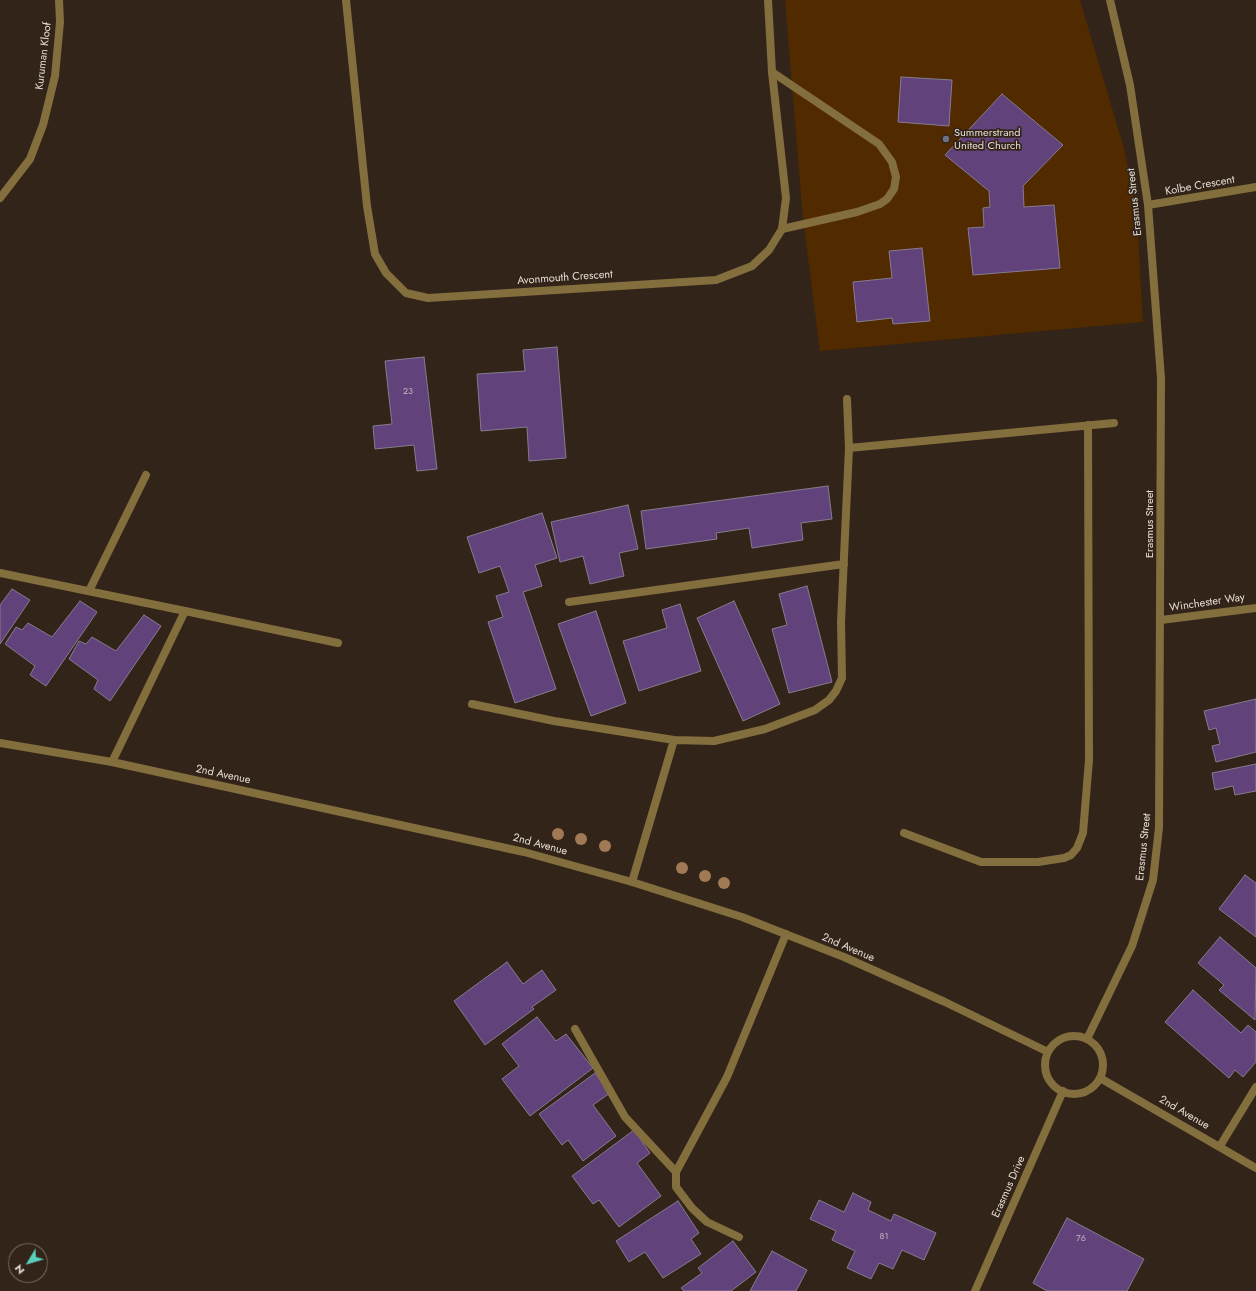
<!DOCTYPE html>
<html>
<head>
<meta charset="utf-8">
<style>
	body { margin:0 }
	#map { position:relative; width:1256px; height:1291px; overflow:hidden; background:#322418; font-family:Jost,sans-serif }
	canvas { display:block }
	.north { position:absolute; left:8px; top:1243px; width:40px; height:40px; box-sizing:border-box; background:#322418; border:1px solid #7a6e63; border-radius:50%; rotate:232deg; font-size:11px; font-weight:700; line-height:16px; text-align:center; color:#e5dcd4 }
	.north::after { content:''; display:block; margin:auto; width:14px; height:18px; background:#5bcebb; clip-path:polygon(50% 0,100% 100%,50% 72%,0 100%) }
</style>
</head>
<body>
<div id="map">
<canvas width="1256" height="1291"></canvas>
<div class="north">N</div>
</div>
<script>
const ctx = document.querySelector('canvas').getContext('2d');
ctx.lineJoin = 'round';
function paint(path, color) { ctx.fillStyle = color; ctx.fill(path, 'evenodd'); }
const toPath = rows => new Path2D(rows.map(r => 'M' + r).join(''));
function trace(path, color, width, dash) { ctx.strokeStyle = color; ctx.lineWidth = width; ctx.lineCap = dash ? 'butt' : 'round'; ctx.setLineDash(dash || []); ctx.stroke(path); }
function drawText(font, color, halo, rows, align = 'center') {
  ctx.font = font + ' Jost,sans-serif'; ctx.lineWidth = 3.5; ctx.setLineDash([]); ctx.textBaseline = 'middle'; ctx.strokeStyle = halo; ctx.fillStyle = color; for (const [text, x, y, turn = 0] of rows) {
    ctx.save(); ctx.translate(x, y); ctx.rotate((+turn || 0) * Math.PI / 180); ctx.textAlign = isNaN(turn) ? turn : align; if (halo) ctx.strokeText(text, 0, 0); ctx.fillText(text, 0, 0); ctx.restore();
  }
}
const green = toPath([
	[785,0,1080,0,1123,145,1136,201,1143,322,820,351,803,219]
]);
const building = toPath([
	[901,77,952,80,949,126,898,122,901,77],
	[1002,94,1063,145,1023,186,1024,207,1054,205,1060,268,973,275,968,228,984,227,983,208,990,207,989,191,945,155,1002,94],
	[922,248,930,321,893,324,892,318,857,322,853,282,892,278,889,251,922,248],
	[557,347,566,458,529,461,527,427,481,431,477,374,525,371,523,350,557,347],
	[424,357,437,469,417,471,414,445,375,449,373,426,392,424,385,361,424,357],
	[828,486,832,519,801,523,803,540,752,548,749,528,716,533,717,539,646,549,641,511,828,486],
	[628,505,638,549,619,553,624,576,590,584,583,556,560,562,551,522,628,505],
	[542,513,557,558,535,565,542,586,523,592,556,689,515,703,488,622,503,617,496,596,509,592,500,566,479,573,467,537,542,513],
	[807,586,832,682,789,693,772,629,787,625,779,594,807,586],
	[12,589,30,600,0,644,0,605,12,589],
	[80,601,97,612,46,686,30,675,35,666,5,644,16,627,22,630,28,623,52,637,80,601],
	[734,601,780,704,743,721,697,618,734,601],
	[680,604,701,671,639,691,623,641,667,628,662,610,680,604],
	[596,611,626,703,591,716,558,624,596,611],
	[144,615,161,626,110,701,94,689,98,680,69,659,79,641,86,644,92,637,116,651,144,615],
	[1256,699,1256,752,1216,762,1212,746,1220,744,1216,728,1209,730,1204,711,1256,699],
	[1256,764,1256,791,1235,795,1233,786,1215,790,1212,773,1256,764],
	[1245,875,1256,883,1256,937,1219,909,1245,875],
	[1220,937,1256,968,1255,1020,1219,990,1224,985,1198,963,1220,937],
	[507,962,523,984,542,970,556,990,532,1007,534,1009,485,1045,454,1001,507,962],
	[1193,990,1241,1033,1248,1025,1256,1032,1256,1062,1243,1077,1235,1070,1229,1078,1165,1022,1193,990],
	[537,1017,556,1041,566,1034,593,1068,530,1116,502,1079,519,1066,502,1044,537,1017],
	[595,1073,610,1093,593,1105,616,1136,583,1161,568,1140,562,1145,539,1114,595,1073],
	[634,1130,650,1153,637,1163,661,1196,619,1227,599,1200,593,1204,572,1176,634,1130],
	[853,1193,871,1202,868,1210,891,1221,894,1214,936,1233,924,1260,902,1250,893,1269,879,1263,871,1279,847,1268,855,1251,832,1240,836,1231,810,1219,819,1200,844,1212,853,1193],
	[678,1201,699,1233,691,1239,701,1254,663,1278,645,1252,629,1262,616,1241,678,1201],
	[1067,1218,1144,1259,1127,1291,1047,1291,1033,1283,1067,1218],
	[733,1241,756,1272,731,1291,684,1291,681,1288,702,1273,698,1268,733,1241],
	[772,1251,807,1270,796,1291,750,1291,772,1251]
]);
const service = toPath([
	[772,72,879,144,892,162,896,177,894,189,887,199,880,204,857,212,782,229]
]);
const minor = toPath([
	[346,0,367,206,375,254,386,273,406,293,428,298,716,280,752,266,769,250,782,229,786,198,772,72,768,0],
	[0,198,30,159,43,125,55,76,60,22,59,0],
	[1148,205,1256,187],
	[849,448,1114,423],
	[0,573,185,611,112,762],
	[89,591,146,475],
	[569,602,844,564],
	[185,611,338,643],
	[1161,620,1256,608],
	[472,704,554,721,674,740],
	[904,833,981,862,1038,862,1064,858,1071,855,1077,848,1083,833,1089,760,1088,425],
	[632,882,674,740,714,741,765,729,815,710,829,700,836,691,842,678,841,622,849,448,847,399],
	[575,1029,625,1117,676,1172],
	[1087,1039,1132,946,1153,880,1159,828,1161,378,1148,205,1130,85,1110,0],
	[1220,1146,1256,1087],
	[739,1237,707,1222,692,1208,676,1187,676,1172,727,1077,786,934],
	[975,1291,1063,1091]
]);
const tertiary = toPath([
	[0,743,112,762,524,852,632,882,742,917,844,957,945,1002,1048,1052],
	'1045 1065a29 29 0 1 1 58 0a29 29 0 1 1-58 0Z',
	[1100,1078,1256,1168]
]);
const trees = [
	[558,834],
	[581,839],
	[605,846],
	[682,868],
	[705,876],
	[724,883]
];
const markers = [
	[946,139,4,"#6b7280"]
];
const numberNames = [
	["23",408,392],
	["81",884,1237],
	["76",1081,1239]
];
const streetNames = [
	["Kuruman Kloof",44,56,-83],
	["Kolbe Crescent",1200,186,-10],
	["Erasmus Street",1135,202,-96],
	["Avonmouth Crescent",565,278,-4],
	["Erasmus Street",1150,524,-90],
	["Winchester Way",1207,603,-8],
	["2nd Avenue",223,775,12],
	["2nd Avenue",540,845,15],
	["Erasmus Street",1144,847,-84],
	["2nd Avenue",848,948,23],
	["2nd Avenue",1184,1113,30],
	["Erasmus Drive",1009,1187,-66]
];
const poiNames = [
	["Summerstrand",954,133],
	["United Church",954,146]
];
paint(green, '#512a00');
paint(building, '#61427b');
trace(building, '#867c8f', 1);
trace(service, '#836e3e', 8);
trace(minor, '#836e3e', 8);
trace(tertiary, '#836e3e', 8);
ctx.fillStyle = '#a27955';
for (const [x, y] of trees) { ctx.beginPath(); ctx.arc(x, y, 6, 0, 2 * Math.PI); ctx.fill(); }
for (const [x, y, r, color] of markers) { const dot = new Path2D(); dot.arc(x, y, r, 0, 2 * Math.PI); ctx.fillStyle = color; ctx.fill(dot); trace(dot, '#322418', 1.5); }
drawText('9px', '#c4b6be', null, numberNames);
drawText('11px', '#e5dcd4', '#322418', streetNames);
drawText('11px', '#e5dcd4', '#322418', poiNames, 'left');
</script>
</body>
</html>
